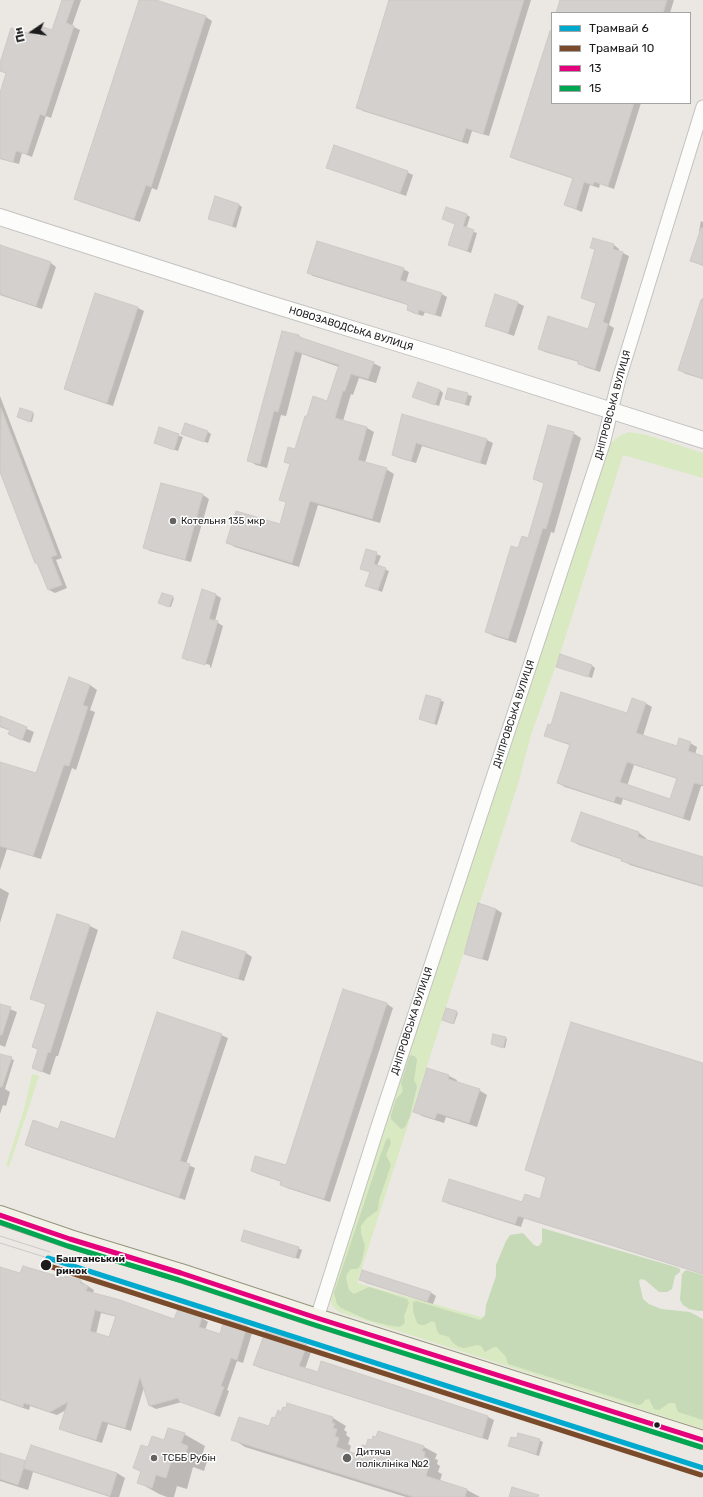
<!DOCTYPE html>
<html>
<head>
<meta charset="utf-8">
<style>
	body { margin:0 }
	#map { position:relative; width:703px; height:1497px; overflow:hidden; background:#ebe8e4; font-family:Rubik,sans-serif }
	canvas { display:block }
	.legend { position:absolute; left:551px; top:12px; width:140px; height:92px; box-sizing:border-box; background:#fff; border:1px solid #a4a4a4; margin:0; padding:5px 7px; list-style:none; font-size:12px; color:#1c1c1c }
	.legend li { display:flex; align-items:center; gap:8px; height:20px }
	.legend b { width:20px; border:1px solid #a4a4a4 }
	.north { position:absolute; left:12px; top:12px; width:40px; height:40px; -webkit-text-stroke:3px #fff; paint-order:stroke; rotate:257deg; font-size:11px; font-weight:700; line-height:16px; text-align:center; color:#1c1c1c }
	.north::after { content:''; display:block; margin:auto; width:14px; height:18px; background:#1c1c1c; clip-path:polygon(50% 0,100% 100%,50% 72%,0 100%) }
</style>
</head>
<body>
<div id="map">
<canvas width="703" height="1497"></canvas>
<ul class="legend">
<li><b style="height:5px;background:#00a9ce"></b>Трамвай 6</li>
<li><b style="height:5px;background:#7a4b2a"></b>Трамвай 10</li>
<li><b style="height:5px;background:#e5007d"></b>13</li>
<li><b style="height:5px;background:#00a651"></b>15</li>
</ul>
<div class="north">Пн</div>
</div>
<script>
const ctx = document.querySelector('canvas').getContext('2d');
ctx.lineJoin = 'round';
function paint(path, color) { ctx.fillStyle = color; ctx.fill(path, 'evenodd'); }
const toPath = rows => new Path2D(rows.map(r => 'M' + r).join(''));
function trace(path, color, width, dash) { ctx.strokeStyle = color; ctx.lineWidth = width; ctx.lineCap = dash ? 'butt' : 'round'; ctx.setLineDash(dash || []); ctx.stroke(path); }
function drawText(font, color, halo, rows, align = 'center') {
  ctx.font = font + ' Rubik,sans-serif'; ctx.lineWidth = 3; ctx.setLineDash([]); ctx.textBaseline = 'middle'; ctx.strokeStyle = halo; ctx.fillStyle = color; for (const [text, x, y, turn = 0] of rows) {
    ctx.save(); ctx.translate(x, y); ctx.rotate((+turn || 0) * Math.PI / 180); ctx.textAlign = isNaN(turn) ? turn : align; if (halo) ctx.strokeText(text, 0, 0); ctx.fillText(text, 0, 0); ctx.restore();
  }
}
const grass = toPath([
	[629,432,647,435,703,453,703,478,623,455,560,654,531,735,518,784,357,1283,703,1378,703,1429,339,1312,333,1307,331,1303,330,1294,609,445,619,436],
	[32,1074,39,1076,9,1167,6,1166,25,1106]
]);
const forest = toPath([
	[411,1055,416,1057,417,1060,414,1080,417,1086,410,1116,406,1125,404,1128,401,1129,391,1119,391,1115,396,1099,400,1095,403,1091,401,1083,409,1057],
	[389,1137,391,1143,386,1155,391,1165,379,1200,378,1210,367,1218,361,1226,361,1233,365,1246,362,1260,360,1266,357,1269,351,1269,347,1274,346,1278,349,1290,354,1294,369,1287,407,1299,409,1303,404,1316,405,1321,404,1324,399,1327,387,1325,368,1320,341,1308,337,1304,334,1293,376,1168,386,1140],
	[542,1228,679,1268,680,1270,680,1272,675,1276,672,1289,667,1292,659,1292,645,1280,641,1279,639,1281,643,1299,649,1304,661,1309,690,1312,703,1319,703,1420,678,1412,675,1403,669,1403,659,1410,654,1409,649,1399,645,1400,642,1404,638,1405,508,1364,506,1357,497,1347,494,1347,485,1352,481,1346,478,1345,464,1348,459,1347,453,1343,449,1337,439,1334,437,1331,435,1322,432,1321,425,1325,420,1325,417,1323,413,1311,413,1302,416,1301,480,1320,482,1319,485,1315,486,1305,496,1276,496,1265,506,1241,510,1235,523,1233,533,1244,536,1246,539,1246,542,1242],
	[686,1270,703,1275,703,1311,699,1311,689,1309,683,1305,680,1300,682,1274]
]);
const shadow = toPath([
	[63,0,81,0,72,26,80,30,51,118,46,116,32,157,22,153,19,164,0,159,0,96,7,74,0,71,0,67,53,31],
	[140,0,153,0,206,17,212,21,157,190,152,188,140,222,81,202,75,199],
	[390,0,531,0,489,136,472,131,468,144,363,111,357,107],
	[561,0,674,0,670,13,557,13],
	[552,28,552,103,641,103,614,189,600,184,599,188,590,185,582,212,565,205,574,179,517,160,511,157],
	[327,167,407,172,413,175,406,196,333,170],
	[239,205,242,207,236,228,213,220],
	[467,215,470,217,466,229,477,233,471,253,453,246],
	[701,221,703,222,703,266,691,261,701,232,699,231],
	[614,245,619,249,619,251,629,256,609,325,614,328,600,372,585,367,579,362,545,352,539,349,589,330,597,304,582,298,596,250,592,248],
	[0,246,51,263,56,267,42,309,0,295],
	[403,269,409,272,406,282,442,294,447,297,441,317,425,312,423,316,413,313,408,310,409,306,408,305,313,276,308,273],
	[96,294,138,308,144,311,113,406,71,392,65,388],
	[496,295,518,303,524,306,514,336,492,328,486,325],
	[703,297,703,379,686,374,679,370],
	[299,336,306,340,373,363,381,367,376,383,359,378,353,395,351,394,343,421,367,428,374,432,365,463,386,469,394,474,380,523,318,505,299,567,235,547,228,543,280,525,287,503,281,500,296,451,328,402,339,367,302,354,286,416,281,415,267,468,256,465,248,460],
	[449,389,472,396,469,406,446,398],
	[440,390,443,393,439,406,417,398],
	[0,396,62,558,56,560,67,588,55,593,49,590,39,565,36,563,0,469],
	[33,413,34,414,32,422,19,418],
	[403,415,487,440,493,443,486,465,422,446,416,463,399,458,393,455],
	[159,429,183,437,178,451,155,443],
	[208,432,211,434,208,443,182,434],
	[573,433,581,438,554,533,551,532,516,643,494,636,486,632,518,550,529,539,545,484,534,479],
	[162,484,203,495,209,499,191,562,150,551,144,547],
	[367,550,381,556,377,566,389,571,382,592,370,587,371,572,364,570],
	[216,595,221,598,215,621,223,626,211,668,210,667,210,665,188,659,188,661,183,658],
	[172,597,174,598,171,607,161,604],
	[591,665,595,668,592,678,561,668],
	[69,678,90,685,97,690,90,710,95,712,76,770,72,768,41,859,7,849,0,870,0,763,37,775],
	[440,700,444,702,437,725,420,719],
	[645,703,652,707,643,736,677,747,690,743,697,747,695,755,703,759,703,786,701,786,690,821,623,799,621,805,565,787,558,783,570,745,552,739,546,735,552,726,628,714],
	[634,765,678,779,671,800,627,786],
	[0,717,34,732,30,743,17,738,10,734,11,731,0,727],
	[581,814,639,833,646,838,646,840,703,858,703,887,630,865,623,860,579,845,572,841],
	[0,888,9,893,0,923],
	[479,904,496,909,502,913,488,961,471,956,465,953],
	[57,915,90,926,98,930,58,1056,56,1056,50,1075,33,1068,39,1050,33,1047,46,1005,31,998],
	[182,932,246,953,252,957,244,981,180,961,174,957],
	[344,990,387,1004,393,1008,330,1202,287,1188,281,1184,282,1182,258,1174,252,1171,287,1167],
	[0,1005,17,1012,5,1047,0,1045],
	[456,1012,458,1013,454,1024,445,1020],
	[221,1035,228,1038,186,1164,195,1168,185,1200,32,1148,26,1144,58,1130,116,1140],
	[506,1038,507,1039,505,1048,493,1044],
	[0,1055,14,1060,5,1089,10,1092,6,1106,3,1105,0,1114],
	[703,1064,703,1274,524,1218,521,1227,449,1204,443,1201,523,1203,540,1200,547,1178,526,1170],
	[428,1069,449,1076,457,1080,456,1083,479,1090,487,1095,477,1127,446,1117,444,1123,422,1116,414,1111],
	[242,1241,298,1248,302,1250,299,1259],
	[21,1274,80,1281,94,1290,93,1293,175,1320,178,1310,202,1318,208,1322,205,1330,221,1335,247,1326,253,1330,243,1363,237,1361,227,1390,229,1391,220,1417,182,1402,156,1409,150,1406,144,1387,131,1431,108,1424,102,1443,67,1432,60,1428,66,1410,57,1415,30,1406,29,1410,0,1400,0,1401,0,1275],
	[101,1313,117,1317,110,1338,96,1334],
	[360,1279,430,1292,436,1296,433,1304,366,1283],
	[306,1346,312,1349,305,1369,488,1417,494,1420,488,1440,260,1368,254,1365],
	[288,1404,333,1418,346,1426,344,1430,347,1432,346,1435,350,1438,348,1444,351,1446,349,1453,360,1456,424,1447,437,1454,435,1459,438,1460,437,1464,440,1466,438,1472,442,1474,440,1481,467,1490,480,1497,406,1497,245,1447,233,1439,269,1428,276,1419,286,1409],
	[184,1434,205,1446,202,1455,208,1458,204,1471,193,1467,187,1489,177,1486,174,1497,167,1497,159,1494,138,1482,141,1472,134,1468,149,1448],
	[539,1440,543,1442,539,1456,509,1446],
	[0,1454,26,1462,117,1473,125,1478,119,1497,110,1497,33,1472,28,1490,0,1481]
]);
const building = toPath([
	[62,0,74,0,66,23,74,26,45,116,40,114,27,154,16,151,13,162,0,158,0,93,6,73,0,71,0,63,11,28,40,37,43,27,52,30,62,0],
	[139,0,156,0,206,16,151,187,146,185,134,219,74,199,139,0],
	[389,0,524,0,483,134,466,128,462,141,356,108,389,0],
	[560,0,667,0,663,13,556,13,560,0],
	[550,31,552,31,552,103,634,103,608,186,594,182,593,185,584,182,576,209,564,205,573,178,510,157,550,31],
	[334,145,408,171,400,193,326,168,334,145],
	[215,196,239,204,232,226,208,219,215,196],
	[446,207,467,214,463,226,474,230,467,251,448,245,455,224,442,219,446,207],
	[701,228,703,228,703,265,690,261,701,228],
	[593,238,614,244,613,249,623,252,603,322,608,324,595,369,578,364,578,361,538,349,548,316,588,329,596,303,581,298,595,249,590,248,593,238],
	[317,241,404,268,400,280,442,293,435,315,419,310,418,314,407,310,408,305,401,302,307,273,317,241],
	[0,245,51,262,36,306,0,294,0,245],
	[95,293,138,307,107,403,64,389,95,293],
	[495,294,518,302,508,333,485,326,495,294],
	[701,300,703,300,703,379,678,370,701,300],
	[282,331,299,335,299,337,374,362,368,379,351,374,345,391,343,391,335,418,367,427,358,460,387,468,372,519,310,501,292,563,226,543,236,511,280,524,286,502,279,500,290,464,284,462,288,447,295,449,305,416,307,416,313,396,327,401,339,365,295,351,278,412,274,411,260,464,247,461,282,331],
	[418,382,440,390,435,405,412,397,418,382],
	[448,388,468,393,465,404,445,399,448,388],
	[1,408,57,555,51,557,62,585,48,590,37,563,35,563,0,472,1,408],
	[20,408,33,412,30,422,17,417,20,408],
	[402,414,487,439,480,463,416,443,411,461,392,455,402,414],
	[185,423,208,431,204,442,181,434,185,423],
	[548,425,574,432,546,529,543,528,508,639,485,632,511,546,518,548,522,536,528,538,544,483,533,479,548,425],
	[159,427,179,434,174,450,154,443,159,427],
	[161,483,203,494,185,560,143,548,161,483],
	[366,549,377,552,374,564,386,568,378,590,365,586,370,572,360,569,366,549],
	[202,589,216,594,209,619,218,621,205,665,182,658,202,589],
	[162,593,173,596,169,607,158,603,162,593],
	[560,654,592,665,588,677,556,667,560,654],
	[69,677,90,685,83,705,88,707,69,766,64,765,33,856,0,846,0,762,36,773,69,677],
	[561,692,627,713,632,698,646,703,636,733,677,746,679,738,691,742,688,751,703,756,703,785,694,783,683,818,616,796,614,802,557,783,570,744,544,736,548,724,551,725,561,692],
	[627,762,677,778,670,799,620,782,627,762],
	[426,695,441,699,434,724,419,719,426,695],
	[0,716,27,727,22,740,8,734,10,730,0,726,0,716],
	[581,812,639,832,638,837,703,857,703,886,621,861,622,859,571,841,581,812],
	[478,903,496,909,482,959,464,954,478,903],
	[57,914,90,925,50,1053,48,1052,42,1072,32,1068,38,1049,32,1047,46,1004,30,999,57,914],
	[182,931,246,952,238,979,173,958,182,931],
	[343,989,387,1003,324,1199,280,1185,281,1181,251,1171,255,1156,286,1165,343,989],
	[0,1004,11,1007,2,1035,0,1035,0,1004],
	[446,1008,457,1011,453,1024,442,1020,446,1008],
	[157,1012,222,1034,180,1161,190,1164,179,1197,25,1145,33,1120,58,1129,61,1121,115,1139,157,1012],
	[571,1022,703,1063,703,1274,518,1216,515,1224,442,1201,449,1179,522,1202,525,1194,540,1199,546,1177,525,1170,571,1022],
	[493,1034,506,1037,503,1048,491,1044,493,1034],
	[0,1054,12,1057,2,1087,0,1087,0,1054],
	[427,1068,449,1075,448,1079,480,1089,469,1123,437,1113,435,1119,413,1112,427,1068],
	[244,1230,299,1247,295,1258,241,1241,244,1230],
	[23,1266,64,1278,65,1276,81,1280,80,1283,88,1286,86,1291,117,1299,174,1319,178,1309,202,1317,199,1327,220,1334,224,1319,247,1326,237,1360,231,1358,221,1386,224,1387,214,1414,180,1402,178,1398,149,1406,140,1377,125,1428,102,1421,96,1440,59,1429,68,1402,50,1412,24,1403,23,1407,0,1399,0,1267,20,1273,23,1266],
	[95,1310,116,1316,109,1337,90,1331,95,1310],
	[362,1270,431,1292,427,1302,359,1280,362,1270],
	[266,1330,307,1345,299,1366,318,1372,321,1361,488,1416,482,1438,253,1365,266,1330],
	[287,1403,333,1417,332,1423,335,1423,333,1428,337,1429,335,1436,339,1438,336,1447,359,1455,362,1445,366,1446,368,1439,372,1440,373,1436,376,1437,378,1431,424,1446,422,1451,425,1452,424,1457,428,1458,426,1465,429,1466,426,1476,467,1489,465,1497,414,1497,231,1440,239,1417,269,1426,272,1417,275,1418,278,1410,281,1412,283,1407,286,1408,287,1403],
	[168,1428,185,1433,181,1443,188,1446,184,1460,173,1456,166,1478,156,1475,152,1488,137,1483,141,1471,133,1468,141,1445,148,1447,152,1436,164,1440,168,1428],
	[518,1433,540,1439,536,1454,508,1446,511,1437,517,1438,518,1433],
	[31,1445,117,1473,110,1496,23,1468,31,1445],
	[0,1453,26,1461,18,1485,0,1479,0,1453],
	[512,1487,539,1495,538,1497,509,1497,512,1487]
]);
const minor = toPath([
	[317,1318,378,1126,603,444,619,379,703,107]
]);
const tertiary = toPath([
	[0,217,264,302,443,357,703,440]
]);
const secondary = toPath([
	[0,1215,70,1239,181,1273,317,1318,703,1440]
]);
const tram = toPath([
	[0,1236,50,1252],
	[0,1243,48,1258]
]);
const bus1 = toPath([
	[0,1215,70,1239,181,1273,317,1318,703,1440]
]);
const bus2 = toPath([
	[0,1222,68,1246,179,1280,315,1325,701,1447]
]);
const tram1 = toPath([
	[48,1258,703,1468]
]);
const tram2 = toPath([
	[46,1265,701,1475]
]);
const markers = [
	[173,521,4,"#646362"],
	[46,1265,6,"#1c1c1c"],
	[657,1425,3.5,"#1c1c1c"],
	[154,1458,4,"#646362"],
	[347,1458,5,"#646362"]
];
const streetNames = [
	["НОВОЗАВОДСЬКА ВУЛИЦЯ",351,329,17],
	["ДНІПРОВСЬКА ВУЛИЦЯ",613,405,-75],
	["ДНІПРОВСЬКА ВУЛИЦЯ",514,714,-72],
	["ДНІПРОВСЬКА ВУЛИЦЯ",412,1021,-72]
];
const poiNames = [
	["Котельня 135 мкр",181,521],
	["Дитяча",356,1452],
	["поліклініка №2",356,1464],
	["ТСББ Рубін",162,1458]
];
const stopNames = [
	["Баштанський",56,1259],
	["ринок",56,1271]
];
paint(grass, '#d9e9c1');
paint(forest, '#c6dab8');
paint(shadow, '#0003');
paint(building, '#d3d0cd');
trace(building, '#cec9c5', 1);
trace(minor, '#c3c2c0', 15);
trace(tertiary, '#c3c2c0', 18);
trace(secondary, '#94947c', 20);
trace(minor, '#fcfcfb', 13);
trace(tertiary, '#fcfcfb', 16);
trace(secondary, '#f3f2e8', 18);
trace(tram, '#c9c9c8', 1);
trace(bus1, '#e5007d', 5);
trace(bus2, '#00a651', 5);
trace(tram1, '#00a9ce', 5);
trace(tram2, '#7a4b2a', 5);
for (const [x, y, r, color] of markers) { const dot = new Path2D(); dot.arc(x, y, r, 0, 2 * Math.PI); ctx.fillStyle = color; ctx.fill(dot); trace(dot, '#fff', 1.5); }
drawText('10px', '#1c1c1c', '#fff', streetNames);
drawText('10px', '#1c1c1c', '#fff', poiNames, 'left');
drawText('bold 10px', '#1c1c1c', '#fff', stopNames, 'left');
</script>
</body>
</html>
